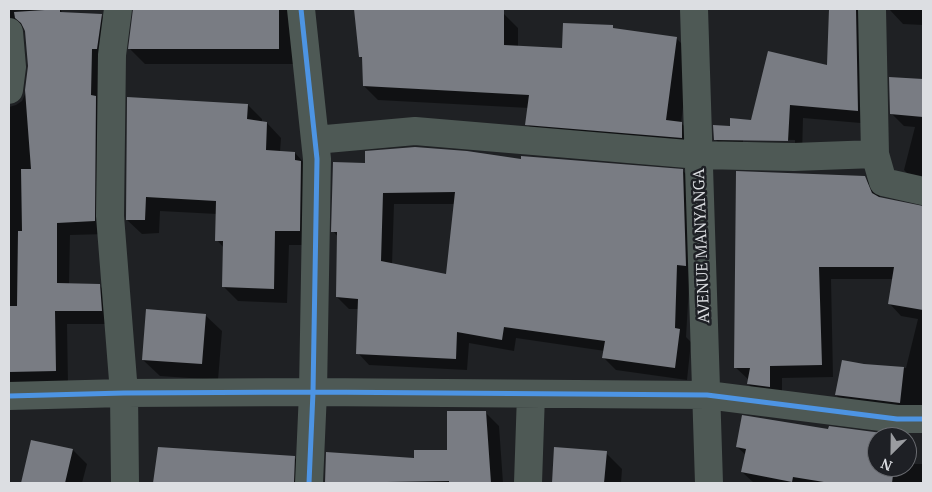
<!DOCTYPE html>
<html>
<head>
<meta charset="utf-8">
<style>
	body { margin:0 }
	#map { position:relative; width:932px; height:492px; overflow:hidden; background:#1f2124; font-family:"PT Serif",serif }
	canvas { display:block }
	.frame { position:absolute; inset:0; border:10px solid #dcdee2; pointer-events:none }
	.north { position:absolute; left:867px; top:427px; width:50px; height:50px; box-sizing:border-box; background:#1e2025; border:1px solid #6a6c71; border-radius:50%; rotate:203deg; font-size:14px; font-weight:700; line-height:20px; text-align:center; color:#dcdee2 }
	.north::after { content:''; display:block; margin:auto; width:18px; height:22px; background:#9a9ca0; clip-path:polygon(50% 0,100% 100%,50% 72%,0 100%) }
</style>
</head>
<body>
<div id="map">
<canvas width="932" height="492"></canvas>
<div class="frame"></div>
<div class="north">N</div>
</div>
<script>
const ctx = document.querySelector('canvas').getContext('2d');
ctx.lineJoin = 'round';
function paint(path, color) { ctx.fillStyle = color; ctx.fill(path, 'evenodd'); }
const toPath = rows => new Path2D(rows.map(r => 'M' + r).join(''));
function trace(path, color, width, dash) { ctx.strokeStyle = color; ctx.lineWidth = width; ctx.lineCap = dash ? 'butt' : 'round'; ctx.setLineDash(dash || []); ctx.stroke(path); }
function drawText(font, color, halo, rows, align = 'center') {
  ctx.font = font + ' "PT Serif",serif'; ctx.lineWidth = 5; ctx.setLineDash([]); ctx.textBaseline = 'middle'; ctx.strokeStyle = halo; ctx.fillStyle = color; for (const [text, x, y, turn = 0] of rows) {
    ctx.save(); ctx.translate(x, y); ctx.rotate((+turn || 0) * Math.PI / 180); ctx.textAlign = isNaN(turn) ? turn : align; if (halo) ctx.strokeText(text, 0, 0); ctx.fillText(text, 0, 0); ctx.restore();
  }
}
const shadow = toPath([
	[9,9,60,9,63,14,101,15,114,28,107,234,70,235,69,284,99,285,112,298,114,324,67,324,68,384,9,384,9,107,16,105,22,101,26,92,29,69,26,30,22,29,9,37],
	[134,9,291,9,294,64,145,64,130,49],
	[356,9,494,9,494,13,504,14,518,28,518,47,563,50,676,38,690,52,681,123,696,137,696,152,541,138,527,124,529,108,378,100,364,86,363,59,361,57],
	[830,9,877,9,872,124,803,118,802,155,729,153,715,139,731,127,752,121,828,67],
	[743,139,795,140,795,143,743,142],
	[889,9,923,9,923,25,903,24],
	[890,79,923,81,923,184,917,183,904,170,915,127,904,126,891,113],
	[128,99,248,105,262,119,262,123,267,123,281,138,280,152,295,153,309,168,314,245,289,245,287,303,238,301,223,286,224,248,217,240,217,214,160,211,159,233,142,234,127,220],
	[522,160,683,171,695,183,686,337,691,342,687,380,616,370,604,358,605,351,516,338,514,351,469,343,467,370,369,365,358,353,359,309,349,309,337,297,338,237,333,231,367,164],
	[394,204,455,204,448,275,392,265],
	[864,177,877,190,881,199,923,207,923,415,848,407,836,395,864,365,906,368,918,319,901,316,889,303,893,279,831,279,833,377,782,378,782,399,761,396,748,384,749,380,735,367],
	[205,315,222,331,218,380,160,376,143,360],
	[485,412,499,426,503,483,326,483,327,453,415,459,448,451],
	[829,431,897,436,898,437,877,437,877,467,907,467,907,446,913,452,912,464,923,464,923,483,754,483,742,472,746,455,737,447],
	[31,441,73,450,87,464,82,483,22,483],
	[159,448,294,457,308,471,307,483,154,483],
	[555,448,606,453,622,469,621,483,553,483]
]);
const building = toPath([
	[60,9,60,12,102,14,97,49,92,49,91,95,96,96,95,221,57,223,57,283,100,284,102,311,55,311,56,371,9,372,9,306,17,306,18,231,22,231,21,169,31,169,25,90,28,66,25,31,21,23,15,18,14,12],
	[133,9,279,9,279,49,128,49],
	[354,9,504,9,504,45,562,48,563,23,613,25,613,28,677,37,666,120,682,122,682,138,525,125,529,95,363,86,362,57,359,57],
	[829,9,856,9,858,111,790,105,788,141,714,140,713,125,730,126,730,118,751,120,768,51,827,65],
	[889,77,923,79,923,117,890,114],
	[127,97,248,104,247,119,267,122,266,150,295,152,295,160,301,161,300,231,275,231,274,289,222,287,223,241,215,241,216,201,146,197,145,220,126,220],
	[415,147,467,151,521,159,521,156,683,169,686,266,677,265,675,328,680,329,675,368,602,358,605,341,504,327,502,340,457,332,456,359,356,354,358,299,336,297,337,232,331,232,333,162,365,163,365,151],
	[455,192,446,274,381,261,383,193],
	[736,171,865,176,872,193,879,197,923,206,923,310,888,304,894,267,819,267,822,365,770,366,770,387,747,384,750,368,734,368],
	[146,309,206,314,202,364,142,360],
	[842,360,864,364,904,367,900,403,835,395],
	[447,411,486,411,491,483,449,483,449,481,325,483,326,452,414,458,414,450,447,450],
	[742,415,828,429,829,426,897,435,897,437,877,437,877,467,894,467,892,483,830,483,793,477,792,482,741,472,746,449,736,447],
	[31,440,73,449,65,483,21,483],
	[158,447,295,456,294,483,153,483],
	[554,447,607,451,604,483,552,483]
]);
const minor = toPath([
	[118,9,112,55,110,216,124,393,125,483],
	[301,9,317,159,313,392,309,483],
	[694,9,709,483],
	[9,32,12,67,9,90],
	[315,140,415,131,699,155,794,157,875,154,872,9],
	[875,154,883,182,923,191],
	[9,396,124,393,313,392,707,395,897,419,923,419],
	[528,483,531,394]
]);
const cycleway = toPath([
	[301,9,317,159,313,392,309,483],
	[9,396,124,393,313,392,707,395,897,419,923,419]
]);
const streetNames = [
	["AVENUE MANYANGA",702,246,-92]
];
paint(shadow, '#0007');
paint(building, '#797c83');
trace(minor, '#4e5955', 28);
trace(cycleway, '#4d94e3', 5);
drawText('16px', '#dcdee2', '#1e2025', streetNames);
</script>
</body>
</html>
